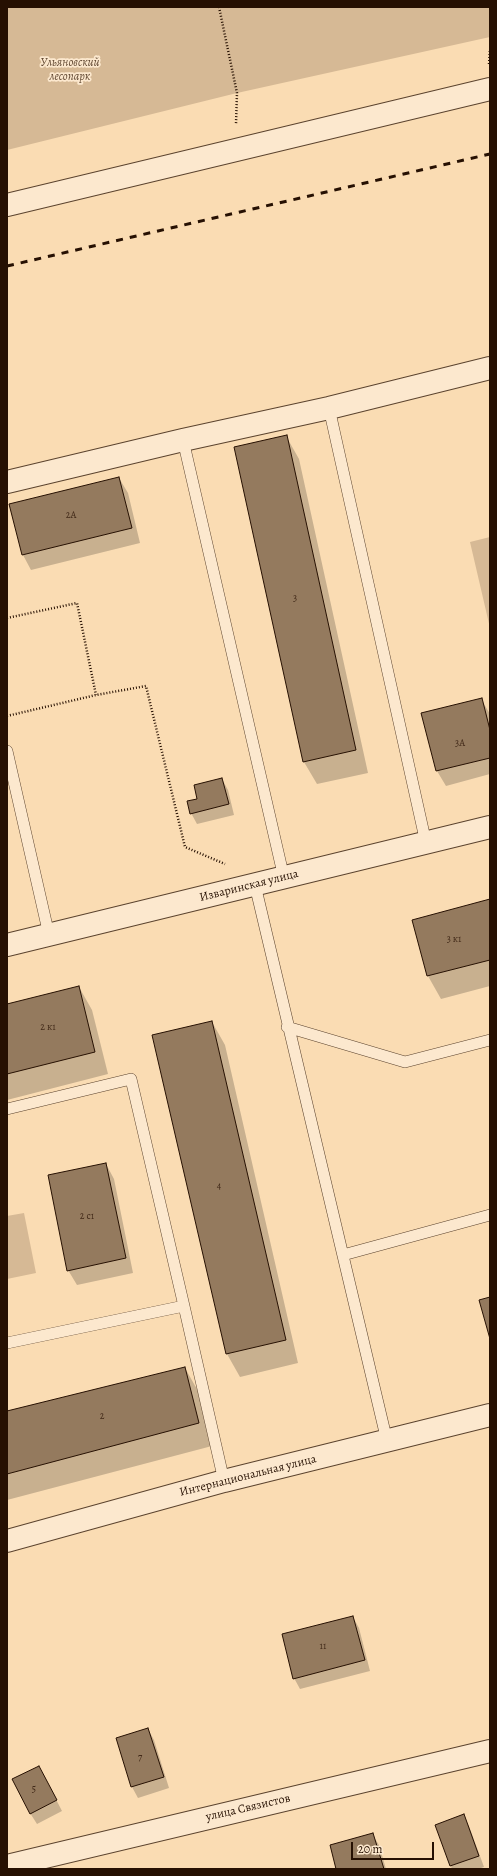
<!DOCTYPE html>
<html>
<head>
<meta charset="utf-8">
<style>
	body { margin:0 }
	#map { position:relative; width:497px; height:1876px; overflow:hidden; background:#fadcb3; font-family:Alegreya,serif }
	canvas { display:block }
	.frame { position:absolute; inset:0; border:8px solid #261002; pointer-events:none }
	.scale { position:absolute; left:351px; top:1842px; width:83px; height:18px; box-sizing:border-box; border:2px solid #261002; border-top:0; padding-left:5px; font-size:12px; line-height:14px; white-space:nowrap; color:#261002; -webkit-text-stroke:3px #fce8ce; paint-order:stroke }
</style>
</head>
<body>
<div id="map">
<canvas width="497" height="1876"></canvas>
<div class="frame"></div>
<div class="scale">20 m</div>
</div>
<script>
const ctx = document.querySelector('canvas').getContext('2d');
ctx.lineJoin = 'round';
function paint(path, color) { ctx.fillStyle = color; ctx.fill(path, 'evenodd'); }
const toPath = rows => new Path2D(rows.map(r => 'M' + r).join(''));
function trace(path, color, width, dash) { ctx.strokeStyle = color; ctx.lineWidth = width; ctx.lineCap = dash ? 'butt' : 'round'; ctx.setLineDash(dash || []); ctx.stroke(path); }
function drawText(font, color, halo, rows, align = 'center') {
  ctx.font = font + ' Alegreya,serif'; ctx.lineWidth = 3.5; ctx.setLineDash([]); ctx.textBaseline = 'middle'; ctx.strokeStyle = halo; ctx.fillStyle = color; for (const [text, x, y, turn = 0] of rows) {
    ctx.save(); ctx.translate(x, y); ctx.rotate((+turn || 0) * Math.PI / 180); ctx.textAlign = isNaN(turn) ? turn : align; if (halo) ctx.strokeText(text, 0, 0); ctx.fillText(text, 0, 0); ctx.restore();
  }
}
const green = toPath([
	[7,7,490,7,490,37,237,93,7,150],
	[490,537,490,628,470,542],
	[24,1213,36,1273,7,1279,7,1216]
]);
const shadow = toPath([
	[286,436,299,459,368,773,317,784,304,762],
	[119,478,128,493,140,543,31,570,23,555,10,505],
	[481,699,490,714,490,774,446,786,437,771,423,714],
	[222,779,228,790,234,815,197,824,191,813,198,799],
	[490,900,490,986,441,999,428,976,413,921],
	[79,987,92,1010,108,1074,7,1100,7,1005],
	[212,1022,225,1045,298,1363,240,1377,227,1354,153,1035],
	[106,1164,114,1179,133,1273,77,1285,68,1270],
	[185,1368,198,1391,212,1446,7,1500,7,1412],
	[353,1617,359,1628,370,1671,300,1689,294,1678],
	[148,1729,154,1740,169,1788,138,1798,132,1787,117,1739],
	[45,1778,62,1811,37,1824,30,1813],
	[463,1815,469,1826,484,1867,478,1869,452,1869,436,1825],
	[372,1834,379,1845,386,1869,337,1869]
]);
const building = toPath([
	[287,435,356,750,303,762,234,447,287,435],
	[119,477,132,528,22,555,9,504,119,477],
	[482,698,490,730,490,758,436,771,421,713,482,698],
	[222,778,229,804,190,814,187,801,197,799,194,785,222,778],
	[490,899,490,960,427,976,412,920,490,899],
	[79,986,95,1052,7,1074,7,1004,79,986],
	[212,1021,286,1340,226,1354,152,1035,212,1021],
	[106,1163,126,1258,67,1271,48,1175,106,1163],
	[490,1297,490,1339,479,1300,490,1297],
	[185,1367,199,1423,7,1474,7,1411,185,1367],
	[353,1616,365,1660,293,1679,282,1634,353,1616],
	[148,1728,164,1777,131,1787,116,1738,148,1728],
	[39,1766,57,1800,30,1814,12,1779,39,1766],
	[464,1814,479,1856,450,1866,435,1825,464,1814],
	[373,1833,384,1869,336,1869,330,1845,373,1833]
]);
const path = toPath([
	[219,7,237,93,236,124],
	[489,64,490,49],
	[7,618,77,603,96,695],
	[7,716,96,695,146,686,185,847,225,864]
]);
const service = toPath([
	[329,408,426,843],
	[183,440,284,878],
	[7,751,49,935],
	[255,885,387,1441],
	[287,1027,405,1062,490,1040],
	[7,1109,131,1079,184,1306,7,1343],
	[343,1255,490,1215],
	[184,1306,224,1481]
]);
const minor = toPath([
	[7,482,183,440,329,408,490,368],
	[7,945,490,827],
	[7,1541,224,1481,490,1415],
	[7,1866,490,1751]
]);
const tertiary = toPath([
	[7,205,490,89]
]);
const rail = toPath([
	[7,266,490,154]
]);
const numberNames = [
	["2А",71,516],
	["3",295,599],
	["3А",460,744],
	["3 к1",454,940],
	["2 к1",48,1028],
	["4",219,1187],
	["2 с1",87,1217],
	["2",102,1417],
	["11",323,1647],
	["7",140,1758],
	["5",34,1790]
];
const parkNames = [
	["Ульяновский",70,63],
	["лесопарк",70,77]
];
const streetNames = [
	["Изваринская улица",249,886,-14],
	["Интернациональная улица",248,1476,-14],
	["улица Связистов",248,1808,-13]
];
paint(green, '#d6b995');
paint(shadow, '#0003');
paint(building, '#947a5e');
trace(building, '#261002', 1);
trace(service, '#5b432e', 12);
trace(minor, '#5b432e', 24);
trace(tertiary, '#5b432e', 24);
trace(path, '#261002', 2.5, [1, 2]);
trace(service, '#fce8ce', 11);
trace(minor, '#fce8ce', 22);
trace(tertiary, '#fce8ce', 22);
trace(rail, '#261002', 3, [7, 7]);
drawText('10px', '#422a19', null, numberNames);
drawText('italic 12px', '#644b35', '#fce8ce', parkNames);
drawText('12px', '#261002', '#fce8ce', streetNames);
</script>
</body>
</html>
